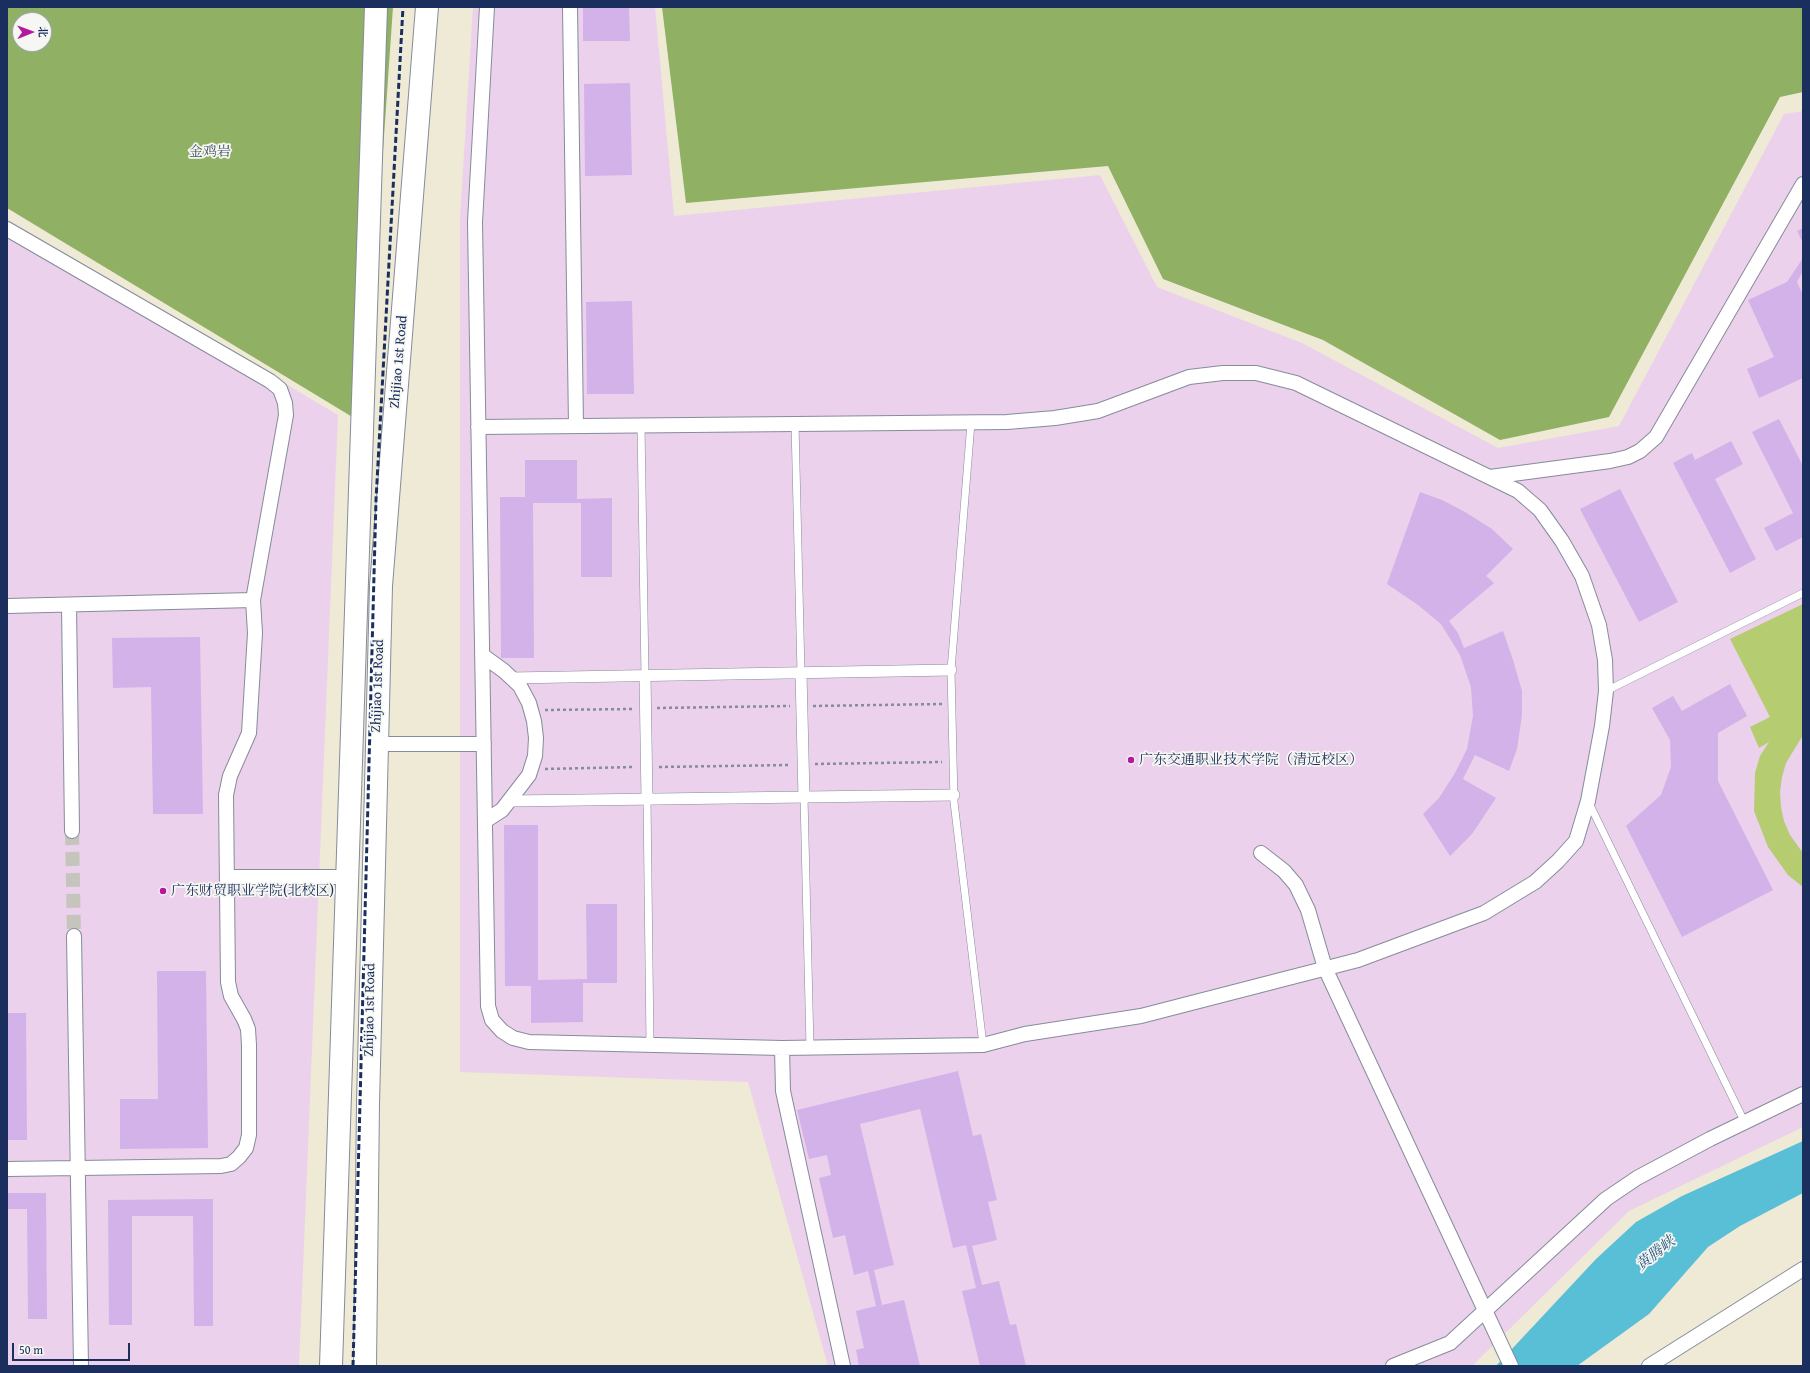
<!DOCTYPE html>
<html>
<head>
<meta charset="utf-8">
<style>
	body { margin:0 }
	#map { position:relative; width:1810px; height:1373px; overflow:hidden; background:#efead6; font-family:"Gentium Book Plus","Noto Serif SC",serif }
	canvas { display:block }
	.frame { position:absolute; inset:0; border:8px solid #1b2f5e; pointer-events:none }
	.north { position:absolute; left:12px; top:12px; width:40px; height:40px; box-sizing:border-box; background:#f6f6f2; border:1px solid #9ea6b7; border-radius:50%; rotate:89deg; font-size:11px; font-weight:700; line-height:16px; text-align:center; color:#1b2f5e }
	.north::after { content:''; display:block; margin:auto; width:14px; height:18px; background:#b5179e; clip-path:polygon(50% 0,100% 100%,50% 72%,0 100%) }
	.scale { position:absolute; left:12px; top:1343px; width:118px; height:18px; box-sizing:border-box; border:2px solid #1b2f5e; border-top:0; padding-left:5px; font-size:12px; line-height:14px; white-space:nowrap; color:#1b2f5e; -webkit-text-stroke:3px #f6f6f2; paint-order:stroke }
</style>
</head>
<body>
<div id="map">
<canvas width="1810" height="1373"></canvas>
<div class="frame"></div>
<div class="north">北</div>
<div class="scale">50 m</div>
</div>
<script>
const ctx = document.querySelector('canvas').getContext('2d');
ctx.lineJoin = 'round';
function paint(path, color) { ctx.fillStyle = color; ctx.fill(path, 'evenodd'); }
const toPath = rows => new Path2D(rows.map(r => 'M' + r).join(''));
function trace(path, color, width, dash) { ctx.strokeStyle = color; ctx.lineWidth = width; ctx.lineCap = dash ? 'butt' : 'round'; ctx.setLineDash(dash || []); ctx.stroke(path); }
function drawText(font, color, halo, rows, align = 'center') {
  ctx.font = font + ' "Gentium Book Plus","Noto Serif SC",serif'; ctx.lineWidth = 3.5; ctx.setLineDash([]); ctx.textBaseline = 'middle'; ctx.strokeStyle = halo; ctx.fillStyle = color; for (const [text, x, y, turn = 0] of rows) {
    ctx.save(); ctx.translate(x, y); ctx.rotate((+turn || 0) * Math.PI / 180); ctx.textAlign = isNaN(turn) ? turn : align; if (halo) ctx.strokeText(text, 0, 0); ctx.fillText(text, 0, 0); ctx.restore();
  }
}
const built = toPath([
	[473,7,655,7,674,216,1100,175,1157,287,1302,343,1498,448,1619,426,1784,114,1803,111,1803,1127,1629,1211,1472,1366,828,1366,748,1082,460,1072,460,219],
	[7,219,338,415,299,1366,7,1366]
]);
const green = toPath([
	[1803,604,1803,735,1786,763,1782,777,1780,792,1781,807,1784,821,1790,835,1803,853,1803,887,1788,875,1768,847,1754,811,1755,773,1760,756,1769,742,1759,748,1750,727,1770,717,1730,639]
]);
const forest = toPath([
	[7,7,393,7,364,424,7,208],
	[20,20,44,20,44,44,20,44],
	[662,7,1803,7,1803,92,1780,97,1609,417,1500,440,1323,340,1163,279,1108,166,686,203]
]);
const water = toPath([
	[1803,1141,1803,1193,1740,1226,1708,1247,1649,1314,1577,1366,1496,1366,1596,1259,1636,1222,1682,1196]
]);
const building = toPath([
	[583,7,629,7,630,41,583,41],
	[630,83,632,175,585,176,584,84],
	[1803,228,1803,243,1797,231],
	[1803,258,1803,271,1797,282,1803,295,1803,378,1759,398,1747,369,1774,357,1748,300,1787,282],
	[632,301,634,394,587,394,586,302],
	[1779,419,1803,466,1803,537,1776,551,1764,528,1793,513,1752,432],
	[1731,441,1743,464,1715,479,1756,559,1730,573,1673,463,1692,453,1695,460],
	[525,460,577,460,577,499,612,498,612,577,581,577,581,503,533,503,534,658,501,658,500,497,525,497],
	[1620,489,1678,602,1639,622,1580,509],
	[1420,492,1442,500,1465,512,1492,529,1513,549,1486,576,1494,583,1449,621,1458,633,1464,648,1503,631,1513,660,1522,691,1522,715,1517,749,1509,771,1475,755,1463,779,1496,798,1472,834,1450,856,1423,814,1439,798,1455,773,1467,749,1473,716,1471,687,1460,655,1441,624,1418,605,1387,584],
	[200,637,203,814,153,814,151,687,113,688,112,638],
	[1730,684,1747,716,1718,733,1718,781,1773,890,1682,937,1626,826,1661,795,1671,767,1670,740,1652,708,1673,696,1682,711],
	[504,825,538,825,538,980,587,979,586,904,617,904,617,983,583,983,583,1022,531,1023,531,986,505,986],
	[157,971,206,971,208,1148,120,1149,120,1099,158,1099],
	[7,1013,26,1013,27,1140,7,1140],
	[958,1071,973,1136,981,1134,997,1200,988,1202,997,1240,972,1246,982,1285,999,1281,1010,1325,1016,1324,1026,1366,980,1366,962,1291,976,1288,966,1245,953,1248,920,1109,860,1124,894,1265,874,1270,882,1305,904,1300,920,1366,859,1366,856,1350,864,1348,856,1311,876,1306,868,1271,854,1275,845,1235,833,1238,819,1178,831,1175,827,1155,809,1159,797,1110],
	[7,1193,46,1193,47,1319,28,1319,27,1209,7,1209],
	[213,1199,213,1326,194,1326,193,1216,132,1216,132,1325,109,1325,108,1200]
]);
const minorTunnel = toPath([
	[72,831,74,936]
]);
const path = toPath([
	[813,706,942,704],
	[657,708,790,706],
	[545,710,632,709],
	[815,764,942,762],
	[659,767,790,765],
	[545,769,634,767]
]);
const service = toPath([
	[971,423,951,670,954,802,983,1045],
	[795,424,801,673],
	[641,426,645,676],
	[1606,691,1803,593],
	[804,797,810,1047],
	[647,799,650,1045],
	[1588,801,1745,1123]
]);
const pedestrian = toPath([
	[801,673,804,797],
	[645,676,647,799],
	[512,678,951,670],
	[510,801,954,795]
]);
const minor = toPath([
	[570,7,576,426],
	[7,229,270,381,280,389,285,403,286,415,253,600,255,633,249,733,230,776,226,795,228,982,231,996,244,1019,248,1029,249,1045,249,1135,246,1148,239,1157,231,1164,221,1166,7,1169],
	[478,427,1007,422,1055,418,1098,411,1189,377,1223,373,1256,373,1296,383,1518,491,1540,510,1562,541,1582,576,1599,625,1605,660,1606,691,1602,726,1588,801,1576,841,1558,861,1535,882,1484,913,1358,960,1141,1016,1025,1034,983,1045,782,1048,529,1042,513,1038,502,1031,492,1020,488,1006,475,222,487,7],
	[1490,477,1610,461,1628,457,1640,451,1656,437,1803,184],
	[69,605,72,831],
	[7,606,253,600],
	[482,655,504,671,520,686,529,703,534,721,536,738,535,756,529,775,502,810,485,821],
	[377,744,484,744],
	[1261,853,1284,871,1296,885,1308,910,1325,968,1511,1366],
	[227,877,347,877],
	[74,936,81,1366],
	[782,1048,783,1091,843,1366],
	[1393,1366,1450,1343,1606,1199,1637,1178,1710,1139,1803,1094],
	[1649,1366,1803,1269]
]);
const primary = toPath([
	[331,1366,376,7],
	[365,1366,368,1103,381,586,427,7]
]);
const rail = toPath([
	[353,1366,376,500,403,7]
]);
const markers = [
	[1131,760,4,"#b5179e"],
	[163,891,4,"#b5179e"]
];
const parkNames = [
	["金鸡岩",210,152]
];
const streetNames = [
	["Zhijiao 1st Road",399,362,-85],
	["Zhijiao 1st Road",378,686,-88],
	["Zhijiao 1st Road",370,1010,-89]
];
const poiNames = [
	["广东交通职业技术学院（清远校区）",1139,760],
	["广东财贸职业学院(北校区)",171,891]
];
const waterNames = [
	["黄腾峡",1656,1254,-39]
];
paint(built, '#ebd1eb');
paint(green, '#b6cc71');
paint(forest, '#90b063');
paint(water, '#59bfd7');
paint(building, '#d2b2e9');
trace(minorTunnel, '#c5c5be', 14, [14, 7]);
trace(service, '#858c9a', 8);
trace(pedestrian, '#858c9a', 12);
trace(minor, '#858c9a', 16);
trace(primary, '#858c9a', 24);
trace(path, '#858c9a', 2.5, [3, 3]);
trace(service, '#fff', 7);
trace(pedestrian, '#fff', 11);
trace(minor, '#fff', 14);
trace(primary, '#fff', 22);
trace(rail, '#1b2f5e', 3, [6, 3]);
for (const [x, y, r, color] of markers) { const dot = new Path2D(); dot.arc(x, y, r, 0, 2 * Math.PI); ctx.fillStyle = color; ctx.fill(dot); trace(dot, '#f6f6f2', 1.5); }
drawText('14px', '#425663', '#f6f6f2', parkNames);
drawText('14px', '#1b2f5e', '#f6f6f2', streetNames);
drawText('14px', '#1b2f5e', '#f6f6f2', poiNames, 'left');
drawText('italic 15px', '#2e5a82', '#f6f6f2', waterNames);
</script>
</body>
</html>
